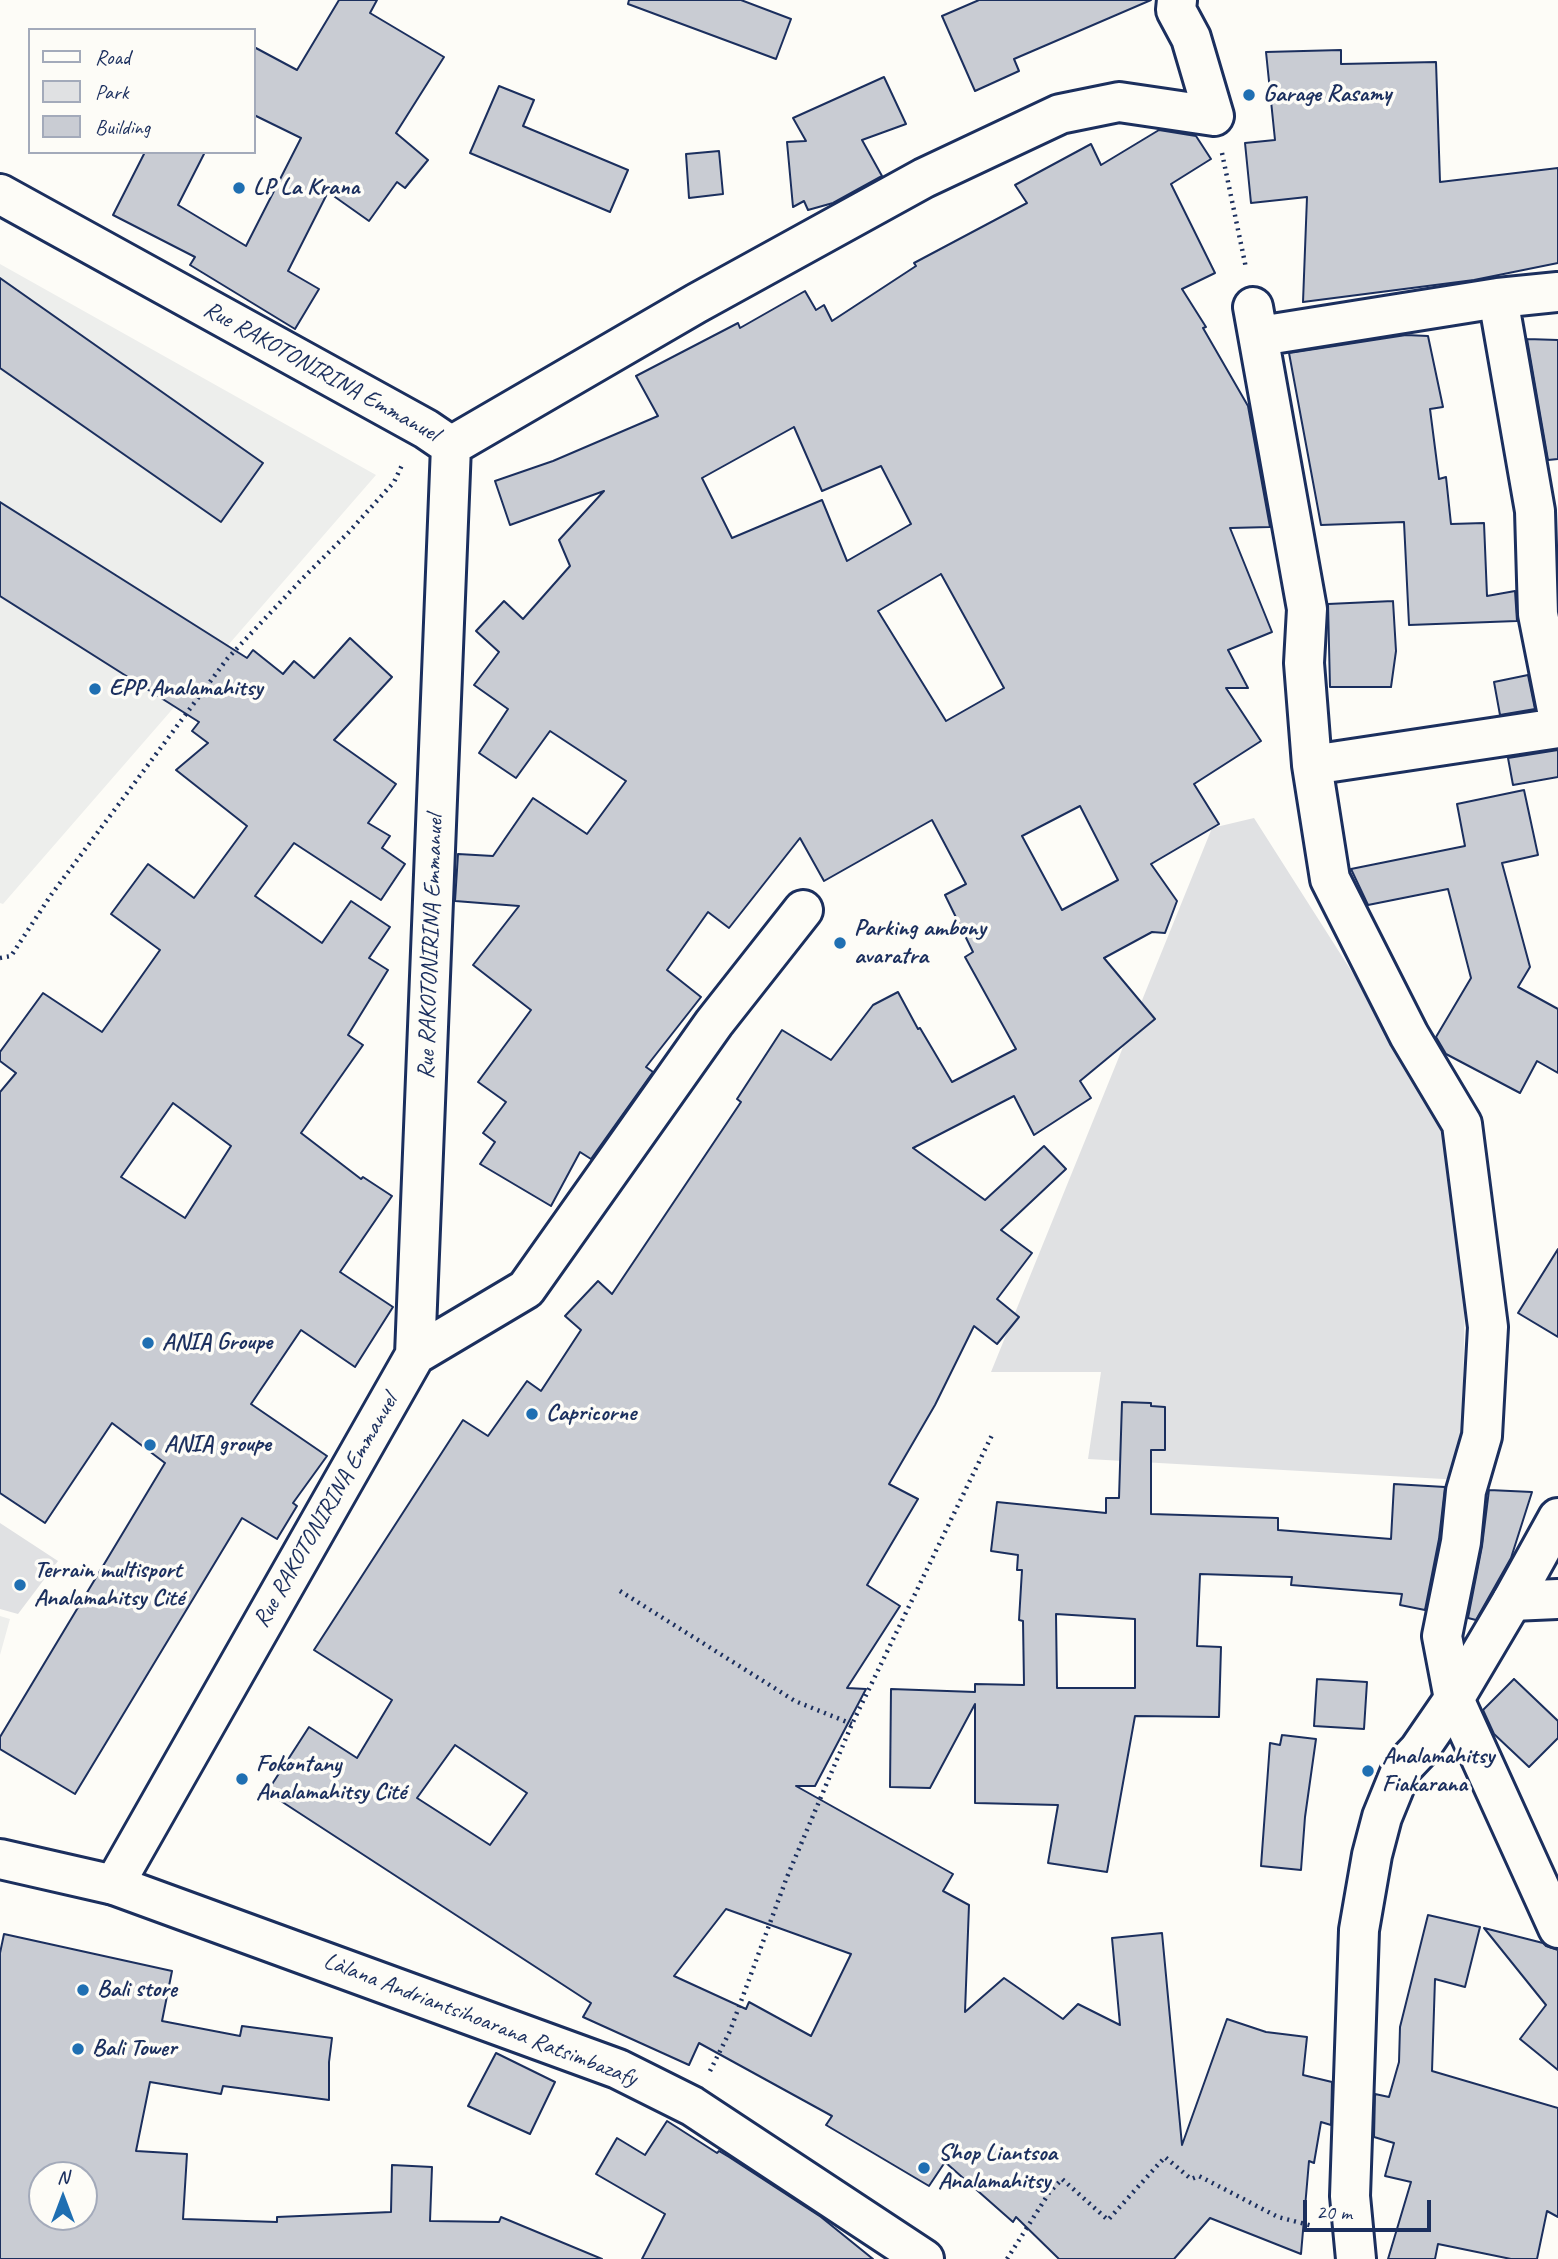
<!DOCTYPE html>
<html>
<head>
<meta charset="utf-8">
<style>
	body { margin:0 }
	#map { position:relative; width:1558px; height:2259px; overflow:hidden; background:#fdfcf7; font-family:Caveat,sans-serif }
	canvas { display:block }
	.legend { position:absolute; left:28px; top:28px; width:228px; height:126px; box-sizing:border-box; background:#fdfcf7; border:2px solid #a3aaba; margin:0; padding:9px 12px; list-style:none; font-size:21px; color:#1b2f5e }
	.legend li { display:flex; align-items:center; gap:14px; height:35px }
	.legend b { width:35px; border:2px solid #a3aaba }
	.north { position:absolute; left:28px; top:2161px; width:70px; height:70px; box-sizing:border-box; background:#fdfcf7; border:2px solid #a3aaba; border-radius:50%; rotate:0deg; font-size:19px; font-weight:700; line-height:28px; text-align:center; color:#1b2f5e }
	.north::after { content:''; display:block; margin:auto; width:24px; height:32px; background:#1f6fb2; clip-path:polygon(50% 0,100% 100%,50% 72%,0 100%) }
	.scale { position:absolute; left:1303px; top:2200px; width:128px; height:32px; box-sizing:border-box; border:4px solid #1b2f5e; border-top:0; padding-left:9px; font-size:21px; line-height:24px; white-space:nowrap; color:#1b2f5e; -webkit-text-stroke:5px #fdfcf7; paint-order:stroke }
</style>
</head>
<body>
<div id="map">
<canvas width="1558" height="2259"></canvas>
<ul class="legend">
<li><b style="height:9px;background:#fdfcf7"></b>Road</li>
<li><b style="height:19px;background:#e0e1e3"></b>Park</li>
<li><b style="height:19px;background:#c9ccd3"></b>Building</li>
</ul>
<div class="north">N</div>
<div class="scale">20 m</div>
</div>
<script>
const ctx = document.querySelector('canvas').getContext('2d');
ctx.lineJoin = 'round';
function paint(path, color) { ctx.fillStyle = color; ctx.fill(path, 'evenodd'); }
const toPath = rows => new Path2D(rows.map(r => 'M' + r).join(''));
function trace(path, color, width, dash) { ctx.strokeStyle = color; ctx.lineWidth = width; ctx.lineCap = dash ? 'butt' : 'round'; ctx.setLineDash(dash || []); ctx.stroke(path); }
function drawText(font, color, halo, rows, align = 'center') {
  ctx.font = font + ' Caveat,sans-serif'; ctx.lineWidth = 7; ctx.setLineDash([]); ctx.textBaseline = 'middle'; ctx.strokeStyle = halo; ctx.fillStyle = color; for (const [text, x, y, turn = 0] of rows) {
    ctx.save(); ctx.translate(x, y); ctx.rotate((+turn || 0) * Math.PI / 180); ctx.textAlign = isNaN(turn) ? turn : align; if (halo) ctx.strokeText(text, 0, 0); ctx.fillText(text, 0, 0); ctx.restore();
  }
}
const built = toPath([
	[0,264,376,475,3,904,0,903],
	[0,1616,10,1619,0,1655]
]);
const green = toPath([
	[1254,818,1443,1115,1465,1295,1461,1480,1088,1459,1101,1372,991,1372,1212,828],
	[0,1523,58,1561,18,1614,0,1609]
]);
const building = toPath([
	[339,0,377,0,370,13,444,57,396,133,428,160,405,188,397,182,369,221,328,192,288,271,319,289,295,329,190,265,195,257,113,215,145,152,205,152,178,205,246,246,301,138,254,115,254,47,297,70,339,0],
	[629,0,741,0,791,19,776,59,628,4,629,0],
	[979,0,1151,0,1014,59,1019,71,975,91,942,16,979,0],
	[1341,50,1341,64,1436,62,1440,182,1558,168,1558,263,1474,280,1303,302,1307,197,1251,203,1245,143,1275,140,1266,52,1341,50],
	[884,77,906,124,862,140,882,176,833,203,808,210,804,201,793,207,787,142,806,141,793,118,884,77],
	[499,86,534,100,523,126,628,170,610,212,470,153,499,86],
	[1159,130,1196,136,1211,159,1171,184,1215,273,1182,289,1206,327,1203,328,1248,406,1270,527,1230,528,1272,632,1228,650,1248,688,1226,688,1261,741,1194,784,1219,824,1151,864,1177,901,1165,933,1152,932,1104,958,1155,1019,1080,1081,1091,1098,1034,1135,1014,1096,913,1148,985,1200,1044,1146,1066,1169,1001,1230,1032,1253,997,1299,1019,1317,997,1344,974,1326,935,1405,889,1484,918,1499,867,1585,900,1606,847,1688,866,1689,815,1786,796,1786,953,1874,943,1891,969,1905,965,2012,1004,1978,1063,2019,1078,2004,1120,2025,1112,1938,1162,1933,1182,2145,1227,2019,1266,2032,1307,2037,1303,2075,1332,2082,1331,2125,1321,2122,1314,2163,1309,2161,1301,2254,1210,2218,1174,2259,1059,2259,1016,2217,1013,2222,945,2162,929,2186,826,2125,832,2116,699,2043,689,2065,583,2017,591,2003,267,1792,309,1727,357,1758,392,1700,314,1650,463,1420,488,1436,527,1381,541,1391,581,1330,565,1316,598,1281,612,1294,741,1102,737,1099,782,1030,831,1060,873,1005,898,992,918,1029,920,1028,952,1082,1016,1049,965,957,973,952,945,895,966,884,932,820,824,881,800,838,729,928,708,912,667,970,701,997,646,1067,653,1072,591,1159,580,1152,551,1206,480,1164,495,1142,483,1133,506,1102,478,1082,531,1010,473,965,519,906,455,901,458,854,493,856,533,798,587,834,626,781,550,731,516,778,479,753,508,709,474,685,499,652,476,631,504,601,523,619,570,566,559,540,604,491,510,525,495,481,553,461,658,416,636,376,738,323,740,328,805,291,816,310,824,305,832,321,916,266,914,263,1027,203,1015,185,1091,144,1101,165,1159,130],
	[794,427,822,491,881,466,911,524,847,561,822,500,732,538,702,478,794,427],
	[941,574,1004,688,946,721,878,611,941,574],
	[1080,806,1118,880,1062,910,1022,836,1080,806],
	[455,1745,527,1793,490,1845,417,1798,455,1745],
	[726,1909,851,1954,811,2036,749,2002,746,2009,674,1976,726,1909],
	[719,151,723,194,689,198,686,154,719,151],
	[0,278,263,463,221,522,0,368,0,278],
	[1406,335,1428,336,1443,407,1430,409,1439,479,1446,477,1451,524,1484,523,1487,596,1515,591,1517,621,1409,625,1404,522,1321,525,1289,353,1406,335],
	[1527,339,1558,340,1558,459,1548,460,1527,339],
	[0,502,247,658,253,650,283,674,294,661,314,678,350,638,392,677,334,740,396,784,368,823,390,836,382,848,405,864,381,900,294,843,255,896,322,943,351,901,390,927,369,958,388,970,348,1035,363,1045,301,1133,361,1179,363,1177,392,1196,340,1272,393,1307,355,1367,301,1330,251,1404,327,1456,293,1503,297,1506,277,1539,242,1518,75,1794,0,1749,0,1737,165,1463,112,1423,45,1523,0,1493,0,1092,16,1073,0,1061,0,1052,43,993,102,1032,160,950,111,914,148,864,194,898,247,826,176,770,208,743,192,731,199,722,0,596,0,502],
	[173,1103,231,1146,185,1218,121,1177,173,1103],
	[1393,601,1396,651,1391,687,1330,687,1328,604,1393,601],
	[1528,675,1535,709,1500,715,1494,682,1528,675],
	[1558,750,1558,777,1513,785,1508,758,1558,750],
	[1524,790,1538,855,1502,863,1530,967,1518,987,1558,1009,1558,1073,1537,1061,1520,1093,1446,1054,1436,1037,1471,978,1448,889,1368,905,1351,869,1465,846,1457,804,1524,790],
	[1558,1249,1558,1337,1518,1313,1558,1249],
	[1122,1402,1151,1403,1151,1406,1165,1407,1165,1450,1151,1450,1151,1514,1278,1518,1278,1530,1391,1539,1394,1484,1445,1487,1439,1539,1425,1610,1400,1605,1402,1594,1291,1585,1292,1577,1200,1574,1197,1646,1221,1647,1219,1717,1135,1716,1107,1872,1048,1863,1058,1805,975,1803,975,1704,930,1788,890,1787,891,1689,975,1692,975,1684,1024,1685,1023,1621,1019,1620,1022,1570,1017,1570,1018,1555,991,1551,997,1502,1106,1513,1106,1498,1119,1498,1122,1402],
	[1056,1614,1135,1619,1135,1688,1057,1688,1056,1614],
	[1489,1490,1532,1492,1511,1558,1476,1620,1468,1618,1482,1546,1489,1490],
	[1317,1679,1367,1682,1364,1729,1314,1726,1317,1679],
	[1514,1679,1558,1721,1558,1738,1529,1767,1494,1734,1483,1710,1514,1679],
	[1282,1735,1316,1739,1305,1817,1301,1870,1261,1866,1270,1743,1280,1745,1282,1735],
	[1428,1915,1480,1927,1465,1987,1435,1979,1432,2071,1558,2108,1558,2217,1547,2211,1537,2259,1511,2259,1438,2244,1435,2259,1388,2259,1411,2182,1385,2176,1394,2143,1374,2137,1375,2094,1389,2097,1399,2062,1400,2027,1428,1915],
	[1484,1928,1543,1943,1546,1946,1558,1950,1558,2070,1520,2039,1546,2005,1484,1928],
	[4,1934,172,1971,162,2021,240,2036,242,2026,332,2038,329,2062,329,2100,223,2086,221,2094,150,2082,136,2151,187,2154,183,2219,277,2222,277,2217,391,2212,392,2165,432,2167,430,2221,499,2222,501,2217,602,2259,0,2259,0,1953,4,1934],
	[42,2175,84,2175,84,2217,42,2217,42,2175],
	[496,2053,555,2082,530,2134,468,2106,496,2053],
	[667,2121,717,2153,719,2151,729,2157,821,2217,873,2259,642,2259,665,2214,596,2174,617,2138,645,2155,667,2121]
]);
const path = toPath([
	[1222,153,1246,268],
	[0,958,11,956,51,895,227,659,303,578,347,534,394,482,403,463],
	[620,1591,795,1701,852,1724],
	[710,2071,730,2031,787,1877,852,1724,993,1433],
	[1007,2259,1049,2193,1062,2179,1108,2220,1165,2157,1191,2179,1199,2176,1278,2217,1313,2226]
]);
const minor = toPath([
	[0,194,426,429,451,446,415,1355,114,1885],
	[1498,298,1535,511,1538,614,1558,715],
	[1253,307,1307,609,1304,663,1312,765,1330,879,1409,1035,1462,1124,1488,1327,1482,1436,1466,1491,1461,1542,1442,1636,1454,1699,1558,1928],
	[1260,336,1498,298,1558,292],
	[451,446,697,303,924,178,1060,114,1119,102,1214,116,1191,38,1176,10,1177,0],
	[1312,765,1558,728],
	[415,1355,526,1289,714,1023,803,910],
	[1512,1601,1558,1599]
]);
const secondary = toPath([
	[0,1859,114,1885,618,2069,692,2106,924,2259],
	[1356,2259,1350,2196,1359,1930,1372,1855,1382,1817,1402,1768,1419,1750,1454,1699,1512,1601,1558,1518]
]);
const markers = [
	[1249,95,7,"#1f6fb2"],
	[239,188,7,"#1f6fb2"],
	[95,689,7,"#1f6fb2"],
	[840,943,7,"#1f6fb2"],
	[148,1343,7,"#1f6fb2"],
	[532,1414,7,"#1f6fb2"],
	[150,1445,7,"#1f6fb2"],
	[20,1585,7,"#1f6fb2"],
	[1368,1771,7,"#1f6fb2"],
	[242,1779,7,"#1f6fb2"],
	[83,1990,7,"#1f6fb2"],
	[78,2049,7,"#1f6fb2"],
	[924,2168,7,"#1f6fb2"]
];
const poiNames = [
	["Garage Rasamy",1263,95],
	["LP La Krana",253,188],
	["EPP Analamahitsy",109,689],
	["Parking ambony",854,929],
	["avaratra",854,957],
	["ANIA Groupe",162,1343],
	["Capricorne",546,1414],
	["ANIA groupe",164,1445],
	["Terrain multisport",34,1571],
	["Analamahitsy Cité",34,1599],
	["Analamahitsy",1382,1757],
	["Fiakarana",1382,1785],
	["Fokontany",256,1765],
	["Analamahitsy Cité",256,1793],
	["Bali store",97,1990],
	["Bali Tower",92,2049],
	["Shop Liantsoa",938,2154],
	["Analamahitsy",938,2182]
];
const streetNames = [
	["Rue RAKOTONIRINA Emmanuel",321,372,29],
	["Rue RAKOTONIRINA Emmanuel",431,947,-88],
	["Rue RAKOTONIRINA Emmanuel",326,1511,-60],
	["Làlana Andriantsihoarana Ratsimbazafy",480,2020,21]
];
paint(built, '#edeeec');
paint(green, '#e0e1e3');
paint(building, '#c9ccd3');
trace(building, '#1b2f5e', 2);
trace(minor, '#1b2f5e', 44);
trace(secondary, '#1b2f5e', 44);
trace(path, '#1b2f5e', 4.5, [2, 5]);
trace(minor, '#fdfcf7', 38);
trace(secondary, '#fdfcf7', 38);
for (const [x, y, r, color] of markers) { const dot = new Path2D(); dot.arc(x, y, r, 0, 2 * Math.PI); ctx.fillStyle = color; ctx.fill(dot); trace(dot, '#fdfcf7', 2.5); }
drawText('bold 24px', '#1b2f5e', '#fdfcf7', poiNames, 'left');
drawText('24px', '#1b2f5e', '#fdfcf7', streetNames);
</script>
</body>
</html>
